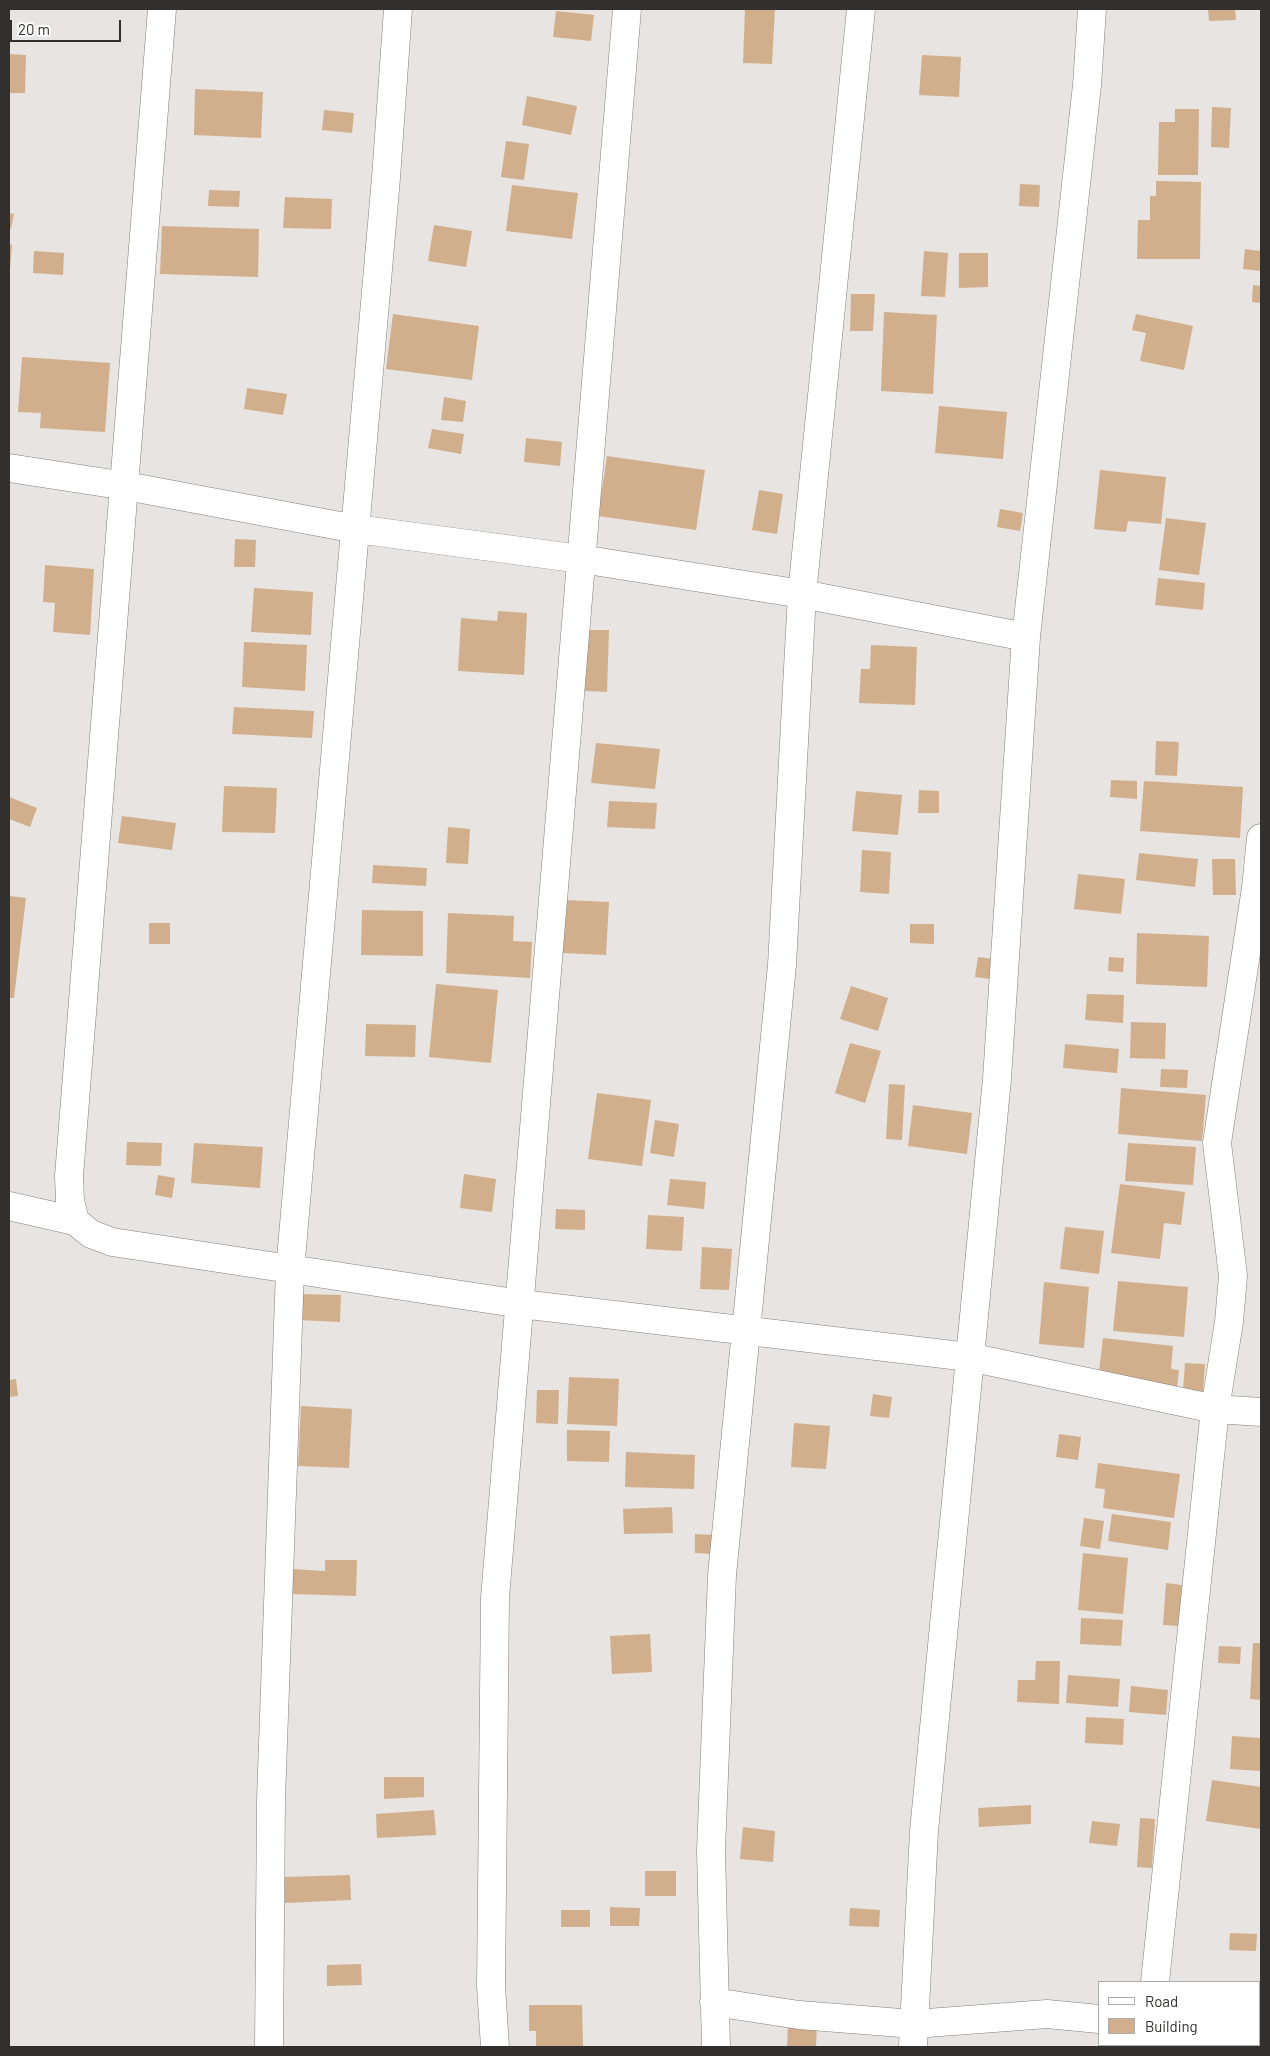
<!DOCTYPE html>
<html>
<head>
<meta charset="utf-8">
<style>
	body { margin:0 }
	#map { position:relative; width:1270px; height:2056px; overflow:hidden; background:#e7e4e1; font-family:Barlow,sans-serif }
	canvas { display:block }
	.frame { position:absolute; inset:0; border:10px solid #31302f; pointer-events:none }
	.legend { position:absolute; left:1098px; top:1981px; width:162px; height:65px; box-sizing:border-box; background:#fff; border:1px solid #adacac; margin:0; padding:6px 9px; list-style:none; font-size:15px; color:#31302f }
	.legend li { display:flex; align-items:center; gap:10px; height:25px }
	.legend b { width:25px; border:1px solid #adacac }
	.scale { position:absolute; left:10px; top:20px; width:111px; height:22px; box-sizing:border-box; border:2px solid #31302f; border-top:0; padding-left:6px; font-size:15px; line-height:18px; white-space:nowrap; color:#31302f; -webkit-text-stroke:4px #fff; paint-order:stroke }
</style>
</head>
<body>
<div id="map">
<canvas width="1270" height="2056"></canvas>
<div class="frame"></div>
<ul class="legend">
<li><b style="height:6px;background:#fff"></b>Road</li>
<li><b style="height:14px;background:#d2af8c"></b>Building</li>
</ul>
<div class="scale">20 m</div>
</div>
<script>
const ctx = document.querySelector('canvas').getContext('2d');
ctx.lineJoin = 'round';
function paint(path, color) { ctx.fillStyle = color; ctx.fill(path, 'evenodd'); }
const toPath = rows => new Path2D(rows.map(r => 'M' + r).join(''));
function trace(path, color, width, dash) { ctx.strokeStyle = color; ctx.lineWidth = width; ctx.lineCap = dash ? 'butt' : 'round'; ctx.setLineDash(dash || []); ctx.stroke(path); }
const building = toPath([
	[745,9,775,9,772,64,743,63],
	[1208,9,1235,9,1236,20,1209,21],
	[556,11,594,15,591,41,553,37],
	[9,54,26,55,25,93,9,93],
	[922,55,961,57,959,97,919,95],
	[195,89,263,92,261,138,194,135],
	[527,96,577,106,571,135,522,125],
	[1212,107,1231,108,1229,148,1211,147],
	[1175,109,1199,109,1198,175,1158,175,1159,122,1175,122],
	[324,110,354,113,352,133,322,130],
	[506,141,529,144,524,180,501,177],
	[1156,181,1201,182,1200,259,1137,259,1138,220,1150,220,1150,196,1156,196],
	[1020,184,1040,185,1039,207,1019,206],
	[512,185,578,193,572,239,506,231],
	[209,190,240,191,239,207,208,206],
	[285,197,332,199,331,229,283,228],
	[9,213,14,214,11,229,9,228],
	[434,225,472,231,466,267,428,261],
	[162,226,259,229,258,277,160,274],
	[9,244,12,245,10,270,9,270],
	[1245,249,1261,251,1261,271,1243,269],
	[34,251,64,253,63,275,33,273],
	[924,251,948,253,945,297,921,296],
	[959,253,988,253,988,287,959,288],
	[1253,285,1261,286,1261,303,1252,302],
	[851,294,875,294,873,331,850,331],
	[884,312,937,315,933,394,881,391],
	[393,314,479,326,472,380,386,369],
	[1136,314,1193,326,1184,370,1140,361,1146,333,1132,330],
	[22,357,110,363,105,432,40,428,41,413,18,412],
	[247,388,287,394,283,415,244,409],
	[444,397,466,401,463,422,441,420],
	[939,406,1007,412,1003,459,935,453],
	[432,429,464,434,461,454,428,448],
	[526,438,562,442,560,466,524,462],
	[607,456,705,470,696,530,598,516],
	[1100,470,1166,477,1161,524,1128,521,1126,532,1094,529],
	[759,490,783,494,777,534,752,530],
	[1000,509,1023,513,1020,531,997,527],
	[1166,518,1206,523,1199,575,1159,570],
	[235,539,256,540,255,567,234,567],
	[45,565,94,569,90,635,53,632,55,603,43,602],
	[1158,578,1205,583,1203,610,1155,605],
	[254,588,313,592,311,635,251,632],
	[498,611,527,613,524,675,458,671,461,618,497,621],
	[586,630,609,630,607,692,585,691],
	[244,642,307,645,305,691,242,687],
	[871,645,917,647,915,705,859,703,861,669,870,669],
	[234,707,314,711,312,738,232,734],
	[1156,741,1179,742,1177,776,1155,775],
	[596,743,660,749,655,789,591,783],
	[1111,780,1137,781,1137,799,1110,797],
	[1144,781,1243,787,1240,838,1140,831],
	[224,786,277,788,275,833,222,832],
	[919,790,939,791,939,813,918,813],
	[856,791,902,795,898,835,852,831],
	[9,797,37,808,30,827,9,819],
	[609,801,657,803,655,829,607,827],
	[122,816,176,823,172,850,118,843],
	[448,827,470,829,468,864,446,863],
	[862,850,891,852,889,894,860,892],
	[1139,853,1198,859,1195,887,1136,880],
	[1212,859,1235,859,1236,895,1213,895],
	[373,865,427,868,426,886,372,883],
	[1078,874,1125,879,1121,914,1074,909],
	[9,896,26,898,14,998,9,998],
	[565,900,609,902,606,955,562,953],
	[362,910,423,911,423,956,361,955],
	[448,913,514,916,513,941,532,942,530,978,446,973],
	[149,923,170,923,170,944,149,944],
	[910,924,934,924,934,944,910,943],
	[1137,933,1209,936,1207,987,1136,984],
	[978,957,1001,960,998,980,975,977],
	[1109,957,1124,958,1123,972,1108,971],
	[436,984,498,990,491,1063,429,1057],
	[851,986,888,998,878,1031,840,1019],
	[1087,994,1124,995,1123,1023,1085,1020],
	[1131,1022,1166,1023,1165,1059,1130,1058],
	[366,1024,416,1025,415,1057,365,1056],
	[850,1043,881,1051,865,1103,835,1093],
	[1065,1044,1119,1049,1117,1073,1063,1068],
	[1161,1069,1188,1070,1187,1088,1160,1087],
	[889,1084,905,1085,902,1140,886,1139],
	[1121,1088,1206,1095,1202,1141,1118,1134],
	[597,1093,651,1100,642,1166,588,1159],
	[913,1105,972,1113,967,1154,908,1146],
	[655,1120,679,1124,674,1157,650,1153],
	[127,1142,162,1143,161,1166,126,1165],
	[194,1143,263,1147,260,1188,191,1183],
	[1128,1143,1196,1147,1193,1185,1125,1181],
	[464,1174,496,1179,492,1212,460,1208],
	[158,1175,175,1178,172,1198,155,1195],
	[670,1179,706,1182,704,1209,667,1205],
	[1120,1184,1185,1192,1181,1225,1164,1223,1160,1259,1111,1253],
	[556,1209,585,1210,585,1230,555,1229],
	[648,1215,684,1217,682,1251,646,1249],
	[1065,1227,1104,1231,1099,1274,1060,1269],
	[702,1247,732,1249,729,1290,700,1289],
	[1118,1281,1188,1287,1184,1337,1113,1331],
	[1044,1282,1089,1287,1084,1348,1039,1344],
	[300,1294,341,1295,340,1322,299,1320],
	[1103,1338,1173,1346,1171,1369,1179,1370,1177,1389,1098,1380],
	[1185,1363,1205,1364,1203,1391,1183,1390],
	[569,1377,619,1379,617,1426,567,1424],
	[16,1379,18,1396,9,1397,9,1380],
	[537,1390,559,1390,558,1424,536,1423],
	[873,1394,892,1397,889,1418,870,1416],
	[301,1406,352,1409,349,1468,298,1466],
	[794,1423,830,1426,826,1469,791,1467],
	[567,1430,610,1431,609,1462,567,1461],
	[1059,1434,1081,1437,1078,1460,1056,1457],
	[626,1452,695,1455,694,1489,625,1487],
	[1098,1463,1180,1474,1174,1518,1103,1508,1105,1489,1095,1488],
	[672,1507,673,1533,624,1534,623,1509],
	[1112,1514,1171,1522,1168,1550,1108,1541],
	[1084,1518,1104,1521,1100,1549,1080,1546],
	[695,1534,714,1535,714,1554,695,1553],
	[1083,1553,1128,1558,1123,1614,1078,1610],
	[325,1560,357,1560,356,1596,293,1594,293,1569,325,1571],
	[1166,1583,1182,1585,1179,1626,1163,1625],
	[1081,1618,1123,1620,1121,1646,1080,1644],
	[650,1634,652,1672,612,1674,610,1636],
	[1253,1643,1261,1643,1261,1700,1250,1699],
	[1219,1646,1241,1647,1240,1664,1218,1663],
	[1036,1661,1060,1661,1059,1704,1017,1702,1018,1680,1035,1680],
	[1068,1675,1120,1679,1118,1707,1066,1703],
	[1131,1686,1168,1690,1166,1715,1129,1712],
	[1086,1717,1124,1719,1123,1745,1085,1743],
	[1232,1736,1261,1738,1261,1771,1230,1769],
	[384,1777,424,1777,424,1797,384,1799],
	[1212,1780,1261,1787,1261,1829,1206,1821],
	[1031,1805,1031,1824,979,1827,978,1808],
	[434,1810,436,1835,377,1838,376,1814],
	[1140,1818,1155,1819,1152,1868,1137,1867],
	[1092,1821,1120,1824,1117,1846,1089,1843],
	[743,1827,775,1831,773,1862,740,1859],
	[645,1871,676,1871,676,1896,645,1896],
	[350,1875,351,1900,285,1903,284,1877],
	[610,1907,640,1908,639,1926,610,1926],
	[850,1908,880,1910,879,1927,849,1926],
	[561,1910,590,1910,590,1927,561,1927],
	[1230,1933,1257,1934,1256,1951,1229,1950],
	[361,1964,362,1985,327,1986,327,1965],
	[529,2005,582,2005,583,2046,536,2046,536,2031,529,2031],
	[788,2024,817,2024,816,2047,787,2047]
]);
const minor = toPath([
	[9,468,126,486,356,529,581,559,802,594,1026,637],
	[9,1206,75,1221,91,1234,112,1242,521,1304,969,1357,1215,1409,1261,1412],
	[75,1221,70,1201,69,1176,162,9],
	[1155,1982,1215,1409,1229,1322,1233,1276,1217,1143,1256,888,1261,838],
	[714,2002,799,2015,914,2024,1047,2014,1099,2019],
	[1259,2042,1261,2042],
	[269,2047,271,1799,290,1270,386,178,398,9],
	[495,2047,491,1986,495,1598,627,9],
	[716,2047,711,1851,722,1575,782,965,802,594,861,9],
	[913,2047,924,1831,997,1079,1026,637,1087,85,1092,9],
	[1149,2047,1149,2045]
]);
paint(building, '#d2af8c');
trace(minor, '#82807d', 29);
trace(minor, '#fff', 28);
</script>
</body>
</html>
